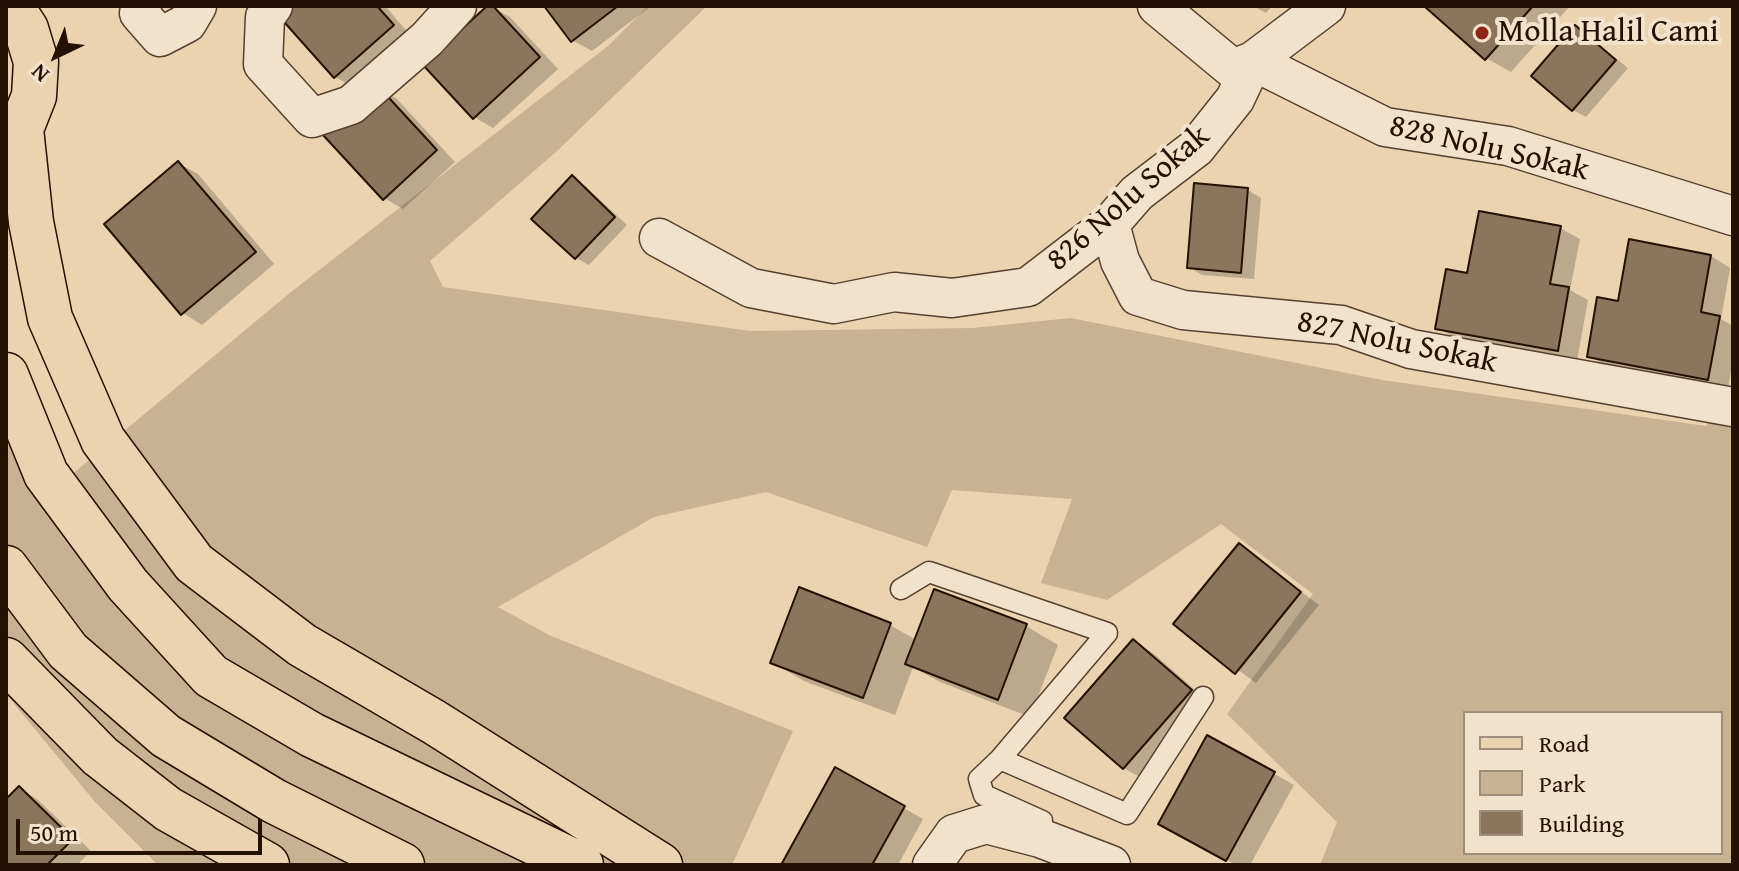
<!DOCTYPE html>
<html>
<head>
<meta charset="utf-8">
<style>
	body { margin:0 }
	#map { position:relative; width:1739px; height:871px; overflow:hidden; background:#ebd2b0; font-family:"Gentium Book Plus",serif }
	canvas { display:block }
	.frame { position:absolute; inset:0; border:8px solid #251004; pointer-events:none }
	.legend { position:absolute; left:1463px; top:711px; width:260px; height:144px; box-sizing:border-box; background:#f2e2cc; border:2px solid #a08e7c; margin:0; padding:10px 14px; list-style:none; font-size:24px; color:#251004 }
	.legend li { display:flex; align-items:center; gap:16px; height:40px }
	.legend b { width:40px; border:2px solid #a08e7c }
	.north { position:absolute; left:16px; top:16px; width:80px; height:80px; -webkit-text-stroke:6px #f2e2cc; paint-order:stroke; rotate:223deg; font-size:22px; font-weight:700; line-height:32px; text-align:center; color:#251004 }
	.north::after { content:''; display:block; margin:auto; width:28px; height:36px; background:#251004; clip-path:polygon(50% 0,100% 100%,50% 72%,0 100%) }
	.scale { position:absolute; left:16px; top:819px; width:246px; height:36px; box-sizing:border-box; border:4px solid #251004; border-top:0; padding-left:10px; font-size:24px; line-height:28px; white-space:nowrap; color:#251004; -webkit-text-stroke:6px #f2e2cc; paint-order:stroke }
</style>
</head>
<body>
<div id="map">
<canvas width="1739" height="871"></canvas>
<div class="frame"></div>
<ul class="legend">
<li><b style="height:10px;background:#ebd2b0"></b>Road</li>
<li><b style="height:22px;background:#c9b193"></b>Park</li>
<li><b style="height:22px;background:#8c755d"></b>Building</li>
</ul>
<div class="north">N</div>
<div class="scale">50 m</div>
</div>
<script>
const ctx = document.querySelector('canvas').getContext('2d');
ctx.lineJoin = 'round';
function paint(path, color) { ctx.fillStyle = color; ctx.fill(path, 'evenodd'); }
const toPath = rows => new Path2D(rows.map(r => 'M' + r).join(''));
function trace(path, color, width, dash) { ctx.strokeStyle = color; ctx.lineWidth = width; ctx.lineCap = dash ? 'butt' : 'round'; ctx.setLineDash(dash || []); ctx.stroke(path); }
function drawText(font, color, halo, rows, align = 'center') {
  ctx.font = font + ' "Gentium Book Plus",serif'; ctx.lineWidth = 8; ctx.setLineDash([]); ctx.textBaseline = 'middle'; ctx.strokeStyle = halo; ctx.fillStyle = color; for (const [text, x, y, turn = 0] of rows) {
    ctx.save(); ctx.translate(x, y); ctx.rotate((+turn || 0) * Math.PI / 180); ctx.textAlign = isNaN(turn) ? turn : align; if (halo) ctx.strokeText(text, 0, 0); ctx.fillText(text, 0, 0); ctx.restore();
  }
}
const green = toPath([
	[648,6,707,6,556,152,430,261,443,287,750,331,973,328,1071,318,1382,380,1706,426,1733,388,1733,865,1320,865,1337,822,1227,714,1313,594,1221,524,1107,600,1041,583,1072,499,952,490,927,547,766,492,654,517,498,607,551,636,793,731,732,865,156,863,95,802,6,694,6,421,46,496,291,292,608,46],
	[1465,713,1721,713,1721,853,1465,853]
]);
const shadow = toPath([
	[289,6,385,6,412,37,355,88,335,77,280,14],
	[490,6,510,17,558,69,493,128,474,117],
	[547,6,651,6,592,51,572,40],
	[1253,6,1272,6,1266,13],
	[1427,6,1570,6,1511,72,1486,58],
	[1576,27,1628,68,1586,117,1573,110],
	[378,88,397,99,455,162,403,209,384,198],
	[178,163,198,174,274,264,202,325,183,313],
	[572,178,585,186,627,225,589,265,576,258],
	[1248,190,1261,198,1254,279,1202,275,1189,267],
	[1560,228,1580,239,1570,290,1588,300,1577,361,1457,339,1438,328,1469,275],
	[1631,241,1711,256,1730,268,1721,319,1733,326,1733,359,1728,389,1608,367,1589,356,1620,303],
	[1239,545,1319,605,1256,683,1176,624],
	[890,625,916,640,1026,626,1058,645,1030,717,940,682,913,667,895,715,804,681,772,662],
	[1133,642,1153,653,1210,703,1143,779,1124,768],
	[1208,737,1294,785,1250,865,1236,865,1161,823],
	[836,770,923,819,898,865,783,865],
	[19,788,38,800,91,851,77,865,6,865,6,802]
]);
const building = toPath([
	[286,6,377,6,394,25,334,78,277,14,286,6],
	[487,6,493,6,540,57,473,119,423,65,487,6],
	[544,6,618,6,571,42,544,6],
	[1424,6,1533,6,1485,60,1424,6],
	[1575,25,1616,60,1572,111,1531,76,1575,25],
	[378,86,437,150,383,200,323,135,378,86],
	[178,161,256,252,181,315,104,224,178,161],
	[572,175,615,217,575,259,531,219,572,175],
	[1194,183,1248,188,1241,273,1187,268,1194,183],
	[1479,211,1561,226,1550,284,1569,287,1558,351,1435,329,1446,269,1467,273,1479,211],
	[1629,239,1711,255,1701,312,1720,316,1708,380,1587,357,1597,297,1618,301,1629,239],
	[1239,543,1301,592,1235,674,1173,624,1239,543],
	[799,587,891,623,863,698,770,663,799,587],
	[934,589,1027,624,998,700,905,664,934,589],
	[1133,639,1192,690,1123,769,1064,718,1133,639],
	[1207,735,1275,772,1226,861,1158,824,1207,735],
	[835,767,905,806,872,865,781,865,835,767],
	[19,786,73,839,47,865,6,865,6,799,19,786]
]);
const service = toPath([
	[901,589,929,572,1107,633,1000,759],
	[1041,834,1042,821,984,795,979,779,1000,759,1127,814,1203,697]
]);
const minor = toPath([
	[142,6,139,13,160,37,187,23,197,6],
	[273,6,265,17,263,64,312,118,351,105,427,39,457,6],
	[1157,6,1233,69,1253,61,1385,127,1508,146,1733,216],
	[1110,224,1120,261,1138,296,1183,310,1341,325,1411,349,1733,407],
	[659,238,751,288,834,304,894,292,952,298,1028,287,1110,224,1137,193,1196,148,1235,99,1253,61,1326,6],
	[932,865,954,834,986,824,1040,838,1111,865]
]);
const primary = toPath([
	[21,129,31,222,50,318,103,440,194,563,302,645,434,722,660,865],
	[6,148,21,129,34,96,36,62,26,29,11,6],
	[6,375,46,474,128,585,211,676,312,735,581,865],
	[6,568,68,651,166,736,274,801,402,865],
	[6,660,100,756,168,809,267,865]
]);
const markers = [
	[1482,33,8,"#8f2418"]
];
const poiNames = [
	["Molla Halil Cami",1498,33]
];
const streetNames = [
	["828 Nolu Sokak",1489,149,13],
	["826 Nolu Sokak",1129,199,-41],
	["827 Nolu Sokak",1397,343,12]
];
paint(green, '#c9b193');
paint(shadow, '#0003');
paint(building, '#8c755d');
trace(building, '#251004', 2);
trace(service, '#56402f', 23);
trace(minor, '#56402f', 41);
trace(primary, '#251004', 47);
trace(service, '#f2e2cc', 20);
trace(minor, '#f2e2cc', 38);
trace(primary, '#ebd2b0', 44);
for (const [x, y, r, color] of markers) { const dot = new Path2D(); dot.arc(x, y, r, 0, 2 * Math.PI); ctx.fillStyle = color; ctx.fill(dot); trace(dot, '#f2e2cc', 3); }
drawText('32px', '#251004', '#f2e2cc', poiNames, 'left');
drawText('32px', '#251004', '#f2e2cc', streetNames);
</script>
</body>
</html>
